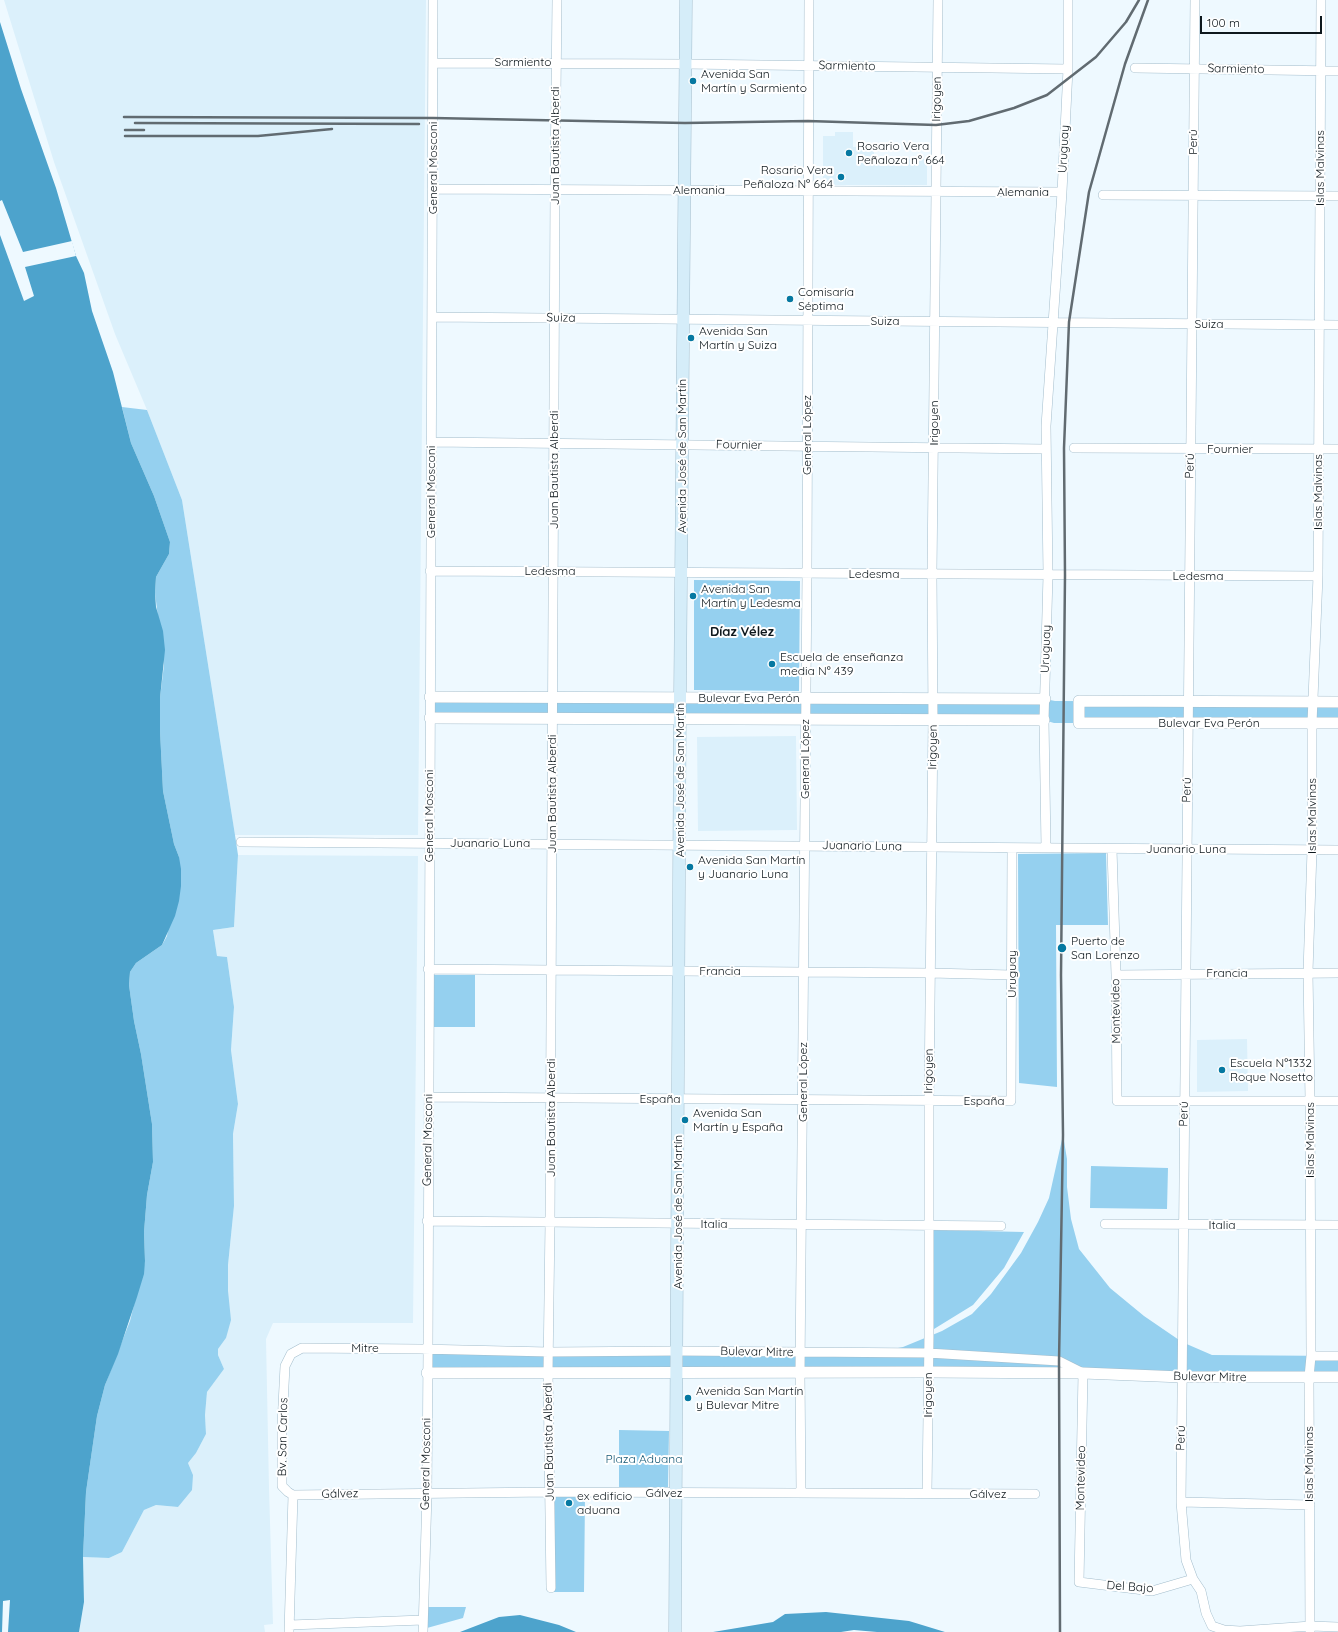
<!DOCTYPE html>
<html>
<head>
<meta charset="utf-8">
<style>
	body { margin:0 }
	#map { position:relative; width:1338px; height:1632px; overflow:hidden; background:#eef9ff; font-family:Quicksand,sans-serif }
	canvas { display:block }
	.scale { position:absolute; left:1200px; top:16px; width:122px; height:18px; box-sizing:border-box; border:2px solid #0e181d; border-top:0; padding-left:5px; font-size:12px; line-height:14px; white-space:nowrap; color:#0e181d; -webkit-text-stroke:3px #fff; paint-order:stroke }
</style>
</head>
<body>
<div id="map">
<canvas width="1338" height="1632"></canvas>
<div class="scale">100 m</div>
</div>
<script>
const ctx = document.querySelector('canvas').getContext('2d');
ctx.lineJoin = 'round';
function paint(path, color) { ctx.fillStyle = color; ctx.fill(path, 'evenodd'); }
const toPath = rows => new Path2D(rows.map(r => 'M' + r).join(''));
function trace(path, color, width, dash) { ctx.strokeStyle = color; ctx.lineWidth = width; ctx.lineCap = dash ? 'butt' : 'round'; ctx.setLineDash(dash || []); ctx.stroke(path); }
function drawText(font, color, halo, rows, align = 'center') {
  ctx.font = font + ' Quicksand,sans-serif'; ctx.lineWidth = 4; ctx.setLineDash([]); ctx.textBaseline = 'middle'; ctx.strokeStyle = halo; ctx.fillStyle = color; for (const [text, x, y, turn = 0] of rows) {
    ctx.save(); ctx.translate(x, y); ctx.rotate((+turn || 0) * Math.PI / 180); ctx.textAlign = isNaN(turn) ? turn : align; if (halo) ctx.strokeText(text, 0, 0); ctx.fillText(text, 0, 0); ctx.restore();
  }
}
const built = toPath([
	[4,0,426,0,418,835,235,835,182,500,147,410,115,334,54,162],
	[835,132,853,132,853,147,874,147,874,159,927,159,927,185,823,185,823,136,835,136],
	[796,736,797,830,698,831,697,737],
	[238,855,418,856,413,1323,273,1323,266,1339,269,1488,273,1624,264,1625,265,1632,79,1632,84,1602,83,1557,109,1558,122,1552,144,1510,156,1505,178,1507,193,1475,188,1463,196,1453,206,1434,205,1415,207,1392,224,1369,218,1355,218,1349,226,1338,228,1265,234,1206,233,1134,238,1104,231,1050,234,1007,227,957,217,956,213,930,234,927],
	[1247,1039,1248,1091,1197,1092,1197,1040]
]);
const green = toPath([
	[122,407,147,410,182,500,235,835,238,855,234,927,213,930,217,956,227,957,234,1007,231,1050,238,1104,233,1134,234,1206,228,1265,228,1291,231,1320,226,1338,218,1349,218,1355,224,1369,207,1392,205,1415,206,1434,196,1453,188,1463,193,1475,192,1490,178,1507,156,1505,144,1510,122,1552,109,1558,83,1557,86,1492,97,1416,105,1385,130,1321,145,1261,144,1232,147,1195,153,1162,152,1124,141,1054,134,1021,129,985,130,972,136,963,162,945,167,936,179,857,174,844,163,791,160,731,160,698,164,665,155,593,156,577,169,554,170,542,154,496,131,443],
	[694,580,800,581,799,691,694,690],
	[430,697,1045,699,1055,701,1338,702,1338,723,1054,723,1044,720,430,718],
	[1106,853,1108,925,1056,925,1057,1087,1019,1083,1018,854],
	[434,975,475,975,475,1027,434,1027],
	[1063,1135,1067,1159,1067,1187,1071,1219,1079,1249,1110,1288,1144,1316,1182,1342,1212,1355,1338,1356,1338,1377,427,1373,428,1349,877,1352,903,1347,942,1331,972,1314,991,1294,1021,1253,1038,1222,1049,1198],
	[1091,1166,1168,1168,1167,1209,1090,1208],
	[933,1230,1024,1232,1004,1268,973,1305,934,1329],
	[619,1430,669,1431,668,1487,619,1487],
	[554,1497,585,1497,584,1592,554,1592],
	[427,1607,466,1607,463,1618,427,1628]
]);
const water = toPath([
	[0,22,21,89,56,188,76,256,84,273,92,311,113,372,131,443,154,496,170,542,169,554,156,577,155,593,156,607,163,631,165,650,160,698,160,731,163,791,174,844,179,857,181,869,181,886,179,901,175,916,162,945,136,963,130,972,129,985,134,1021,141,1054,152,1124,153,1162,147,1195,144,1232,145,1261,144,1274,137,1297,118,1354,105,1385,97,1416,86,1492,83,1557,84,1602,79,1632,0,1632],
	[826,1612,909,1621,945,1632,877,1632,854,1630,841,1632,713,1632,773,1622,785,1614],
	[520,1615,559,1625,576,1632,460,1632,499,1617]
]);
const pier = toPath([
	[2,200,23,252,72,241,76,256,25,267,34,296,24,301,0,235,0,201],
	[10,1600,8,1632,2,1632,3,1601]
]);
const minor = toPath([
	[433,63,685,64,1068,69],
	[1135,68,1338,71],
	[432,189,1062,192],
	[1103,195,1338,196],
	[432,317,1338,325],
	[431,442,1046,449],
	[1074,448,1338,449],
	[430,571,1318,576],
	[241,842,1338,850],
	[1046,848,1044,720,1048,575,1046,426,1062,192,1068,69,1068,0],
	[1112,849,1116,975,1117,1101,1338,1101],
	[428,969,930,973,1012,975],
	[1116,975,1338,973],
	[429,1097,1011,1101,1012,848],
	[427,1221,1001,1226],
	[1105,1224,1338,1225],
	[1311,1356,1338,1356],
	[801,1493,800,1372,807,573,809,0],
	[927,1493,929,1336,929,1100,933,720,932,574,938,0],
	[293,1495,288,1492,282,1486,282,1425,285,1366,291,1354,302,1348,420,1349,549,1352,677,1351,928,1353,1059,1361,1083,1373,1079,1582,1152,1591,1193,1579,1201,1591,1206,1613,1212,1626,1224,1630,1240,1631,1311,1626,1338,1627],
	[293,1495,550,1492,1035,1494],
	[1181,1502,1310,1505],
	[1193,1579,1186,1560,1181,1502,1195,0],
	[551,1588,548,1372,550,1222,555,190,557,0],
	[290,1625,423,1620],
	[289,1632,293,1495],
	[423,1632,427,1493,428,1349,433,0],
	[1310,1632,1309,1377,1311,1356,1310,1101,1308,972,1312,850,1312,723,1318,576,1321,0]
]);
const tertiary = toPath([
	[430,697,1045,699],
	[1338,702,1079,701,1079,723,1338,723],
	[430,718,1044,720],
	[427,1373,928,1372,1083,1373,1182,1377,1338,1377]
]);
const secondary = toPath([
	[675,1632,680,697,686,0]
]);
const rail = toPath([
	[124,117,433,118,685,123,808,121,936,125,969,121,1014,108,1047,95,1096,57,1126,22,1139,0],
	[135,123,419,124],
	[125,130,144,130],
	[125,136,258,136,332,129],
	[1060,1632,1059,1361,1063,1135,1061,975,1065,575,1064,448,1069,322,1089,192,1125,64,1148,0]
]);
const markers = [
	[693,81,4,"#0578a1"],
	[849,153,4,"#0578a1"],
	[841,177,4,"#0578a1"],
	[790,299,4,"#0578a1"],
	[691,338,4,"#0578a1"],
	[693,596,4,"#0578a1"],
	[772,664,4,"#0578a1"],
	[690,867,4,"#0578a1"],
	[1062,948,5,"#0578a1"],
	[1222,1070,4,"#0578a1"],
	[685,1120,4,"#0578a1"],
	[688,1398,4,"#0578a1"],
	[569,1503,4,"#0578a1"]
];
const streetNames = [
	["Sarmiento",523,62],
	["Sarmiento",847,66,1],
	["Sarmiento",1236,69,1],
	["Irigoyen",937,99,-89],
	["Perú",1193,142,-90],
	["Juan Bautista Alberdi",555,146,-90],
	["Uruguay",1064,149,-87],
	["General Mosconi",433,168,-90],
	["Islas Malvinas",1320,168,-90],
	["Alemania",699,190],
	["Alemania",1023,192],
	["Suiza",561,318,1],
	["Suiza",885,321],
	["Suiza",1209,324],
	["Irigoyen",934,423,-90],
	["General López",807,435,-90],
	["Fournier",739,445,1],
	["Fournier",1230,449],
	["Avenida José de San Martín",682,456,-90],
	["Perú",1190,466,-89],
	["Juan Bautista Alberdi",554,470,-90],
	["General Mosconi",431,492,-90],
	["Islas Malvinas",1318,492,-90],
	["Ledesma",550,571],
	["Ledesma",874,574],
	["Ledesma",1198,576],
	["Uruguay",1046,649,-88],
	["Bulevar Eva Perón",749,698],
	["Bulevar Eva Perón",1209,723],
	["Irigoyen",933,747,-89],
	["General López",805,759,-90],
	["Avenida José de San Martín",680,780,-90],
	["Perú",1187,790,-89],
	["Juan Bautista Alberdi",552,794,-90],
	["General Mosconi",429,816,-90],
	["Islas Malvinas",1312,816,-90],
	["Juanario Luna",490,843],
	["Juanario Luna",862,846,1],
	["Juanario Luna",1186,849],
	["Francia",720,971],
	["Francia",1227,973],
	["Uruguay",1012,974,-90],
	["Montevideo",1116,1011,-91],
	["Irigoyen",929,1071,-89],
	["General López",803,1082,-90],
	["España",660,1099],
	["España",984,1101],
	["Perú",1184,1114,-89],
	["Juan Bautista Alberdi",551,1118,-90],
	["General Mosconi",428,1140,-89],
	["Islas Malvinas",1310,1140,-90],
	["Avenida José de San Martín",678,1212,-90],
	["Italia",714,1224],
	["Italia",1222,1225],
	["Mitre",365,1348],
	["Bulevar Mitre",757,1352,1],
	["Bulevar Mitre",1210,1377,1],
	["Irigoyen",928,1395,-90],
	["Bv. San Carlos",283,1437,-89],
	["Perú",1181,1438,-89],
	["Juan Bautista Alberdi",549,1442,-91],
	["General Mosconi",426,1464,-89],
	["Islas Malvinas",1309,1464,-90],
	["Montevideo",1081,1478,-89],
	["Gálvez",664,1493],
	["Gálvez",340,1494,-1],
	["Gálvez",988,1494],
	["Del Bajo",1130,1587,4]
];
const poiNames = [
	["Avenida San",701,74],
	["Martín y Sarmiento",701,88],
	["Rosario Vera",857,146],
	["Peñaloza n° 664",857,160],
	["Rosario Vera",833,170,"right"],
	["Peñaloza Nº 664",833,184,"right"],
	["Comisaría",798,292],
	["Séptima",798,306],
	["Avenida San",699,331],
	["Martín y Suiza",699,345],
	["Avenida San",701,589],
	["Martín y Ledesma",701,603],
	["Escuela de enseñanza",780,657],
	["media N° 439",780,671],
	["Avenida San Martín",698,860],
	["y Juanario Luna",698,874],
	["Puerto de",1071,941],
	["San Lorenzo",1071,955],
	["Escuela N°1332",1230,1063],
	["Roque Nosetto",1230,1077],
	["Avenida San",693,1113],
	["Martín y España",693,1127],
	["Avenida San Martín",696,1391],
	["y Bulevar Mitre",696,1405],
	["ex edificio",577,1496],
	["aduana",577,1510]
];
const parkNames = [
	["Plaza Aduana",644,1459]
];
const neighbourhoodNames = [
	["Díaz Vélez",742,632]
];
paint(built, '#dbf0fb');
paint(green, '#95d0ef');
paint(water, '#4da3cc');
paint(pier, '#eef9ff');
trace(minor, '#a3bdcc', 10);
trace(tertiary, '#a3bdcc', 12);
trace(secondary, '#a3bdcc', 13);
trace(minor, '#fff', 9);
trace(tertiary, '#fff', 11);
trace(secondary, '#d5edf9', 12);
trace(rail, '#616b71', 2.5);
for (const [x, y, r, color] of markers) { const dot = new Path2D(); dot.arc(x, y, r, 0, 2 * Math.PI); ctx.fillStyle = color; ctx.fill(dot); trace(dot, '#fff', 1.5); }
drawText('12px', '#0e181d', '#fff', streetNames);
drawText('12px', '#0e181d', '#fff', poiNames, 'left');
drawText('12px', '#155875', '#fff', parkNames);
drawText('bold 13px', '#0e181d', '#fff', neighbourhoodNames);
</script>
</body>
</html>
